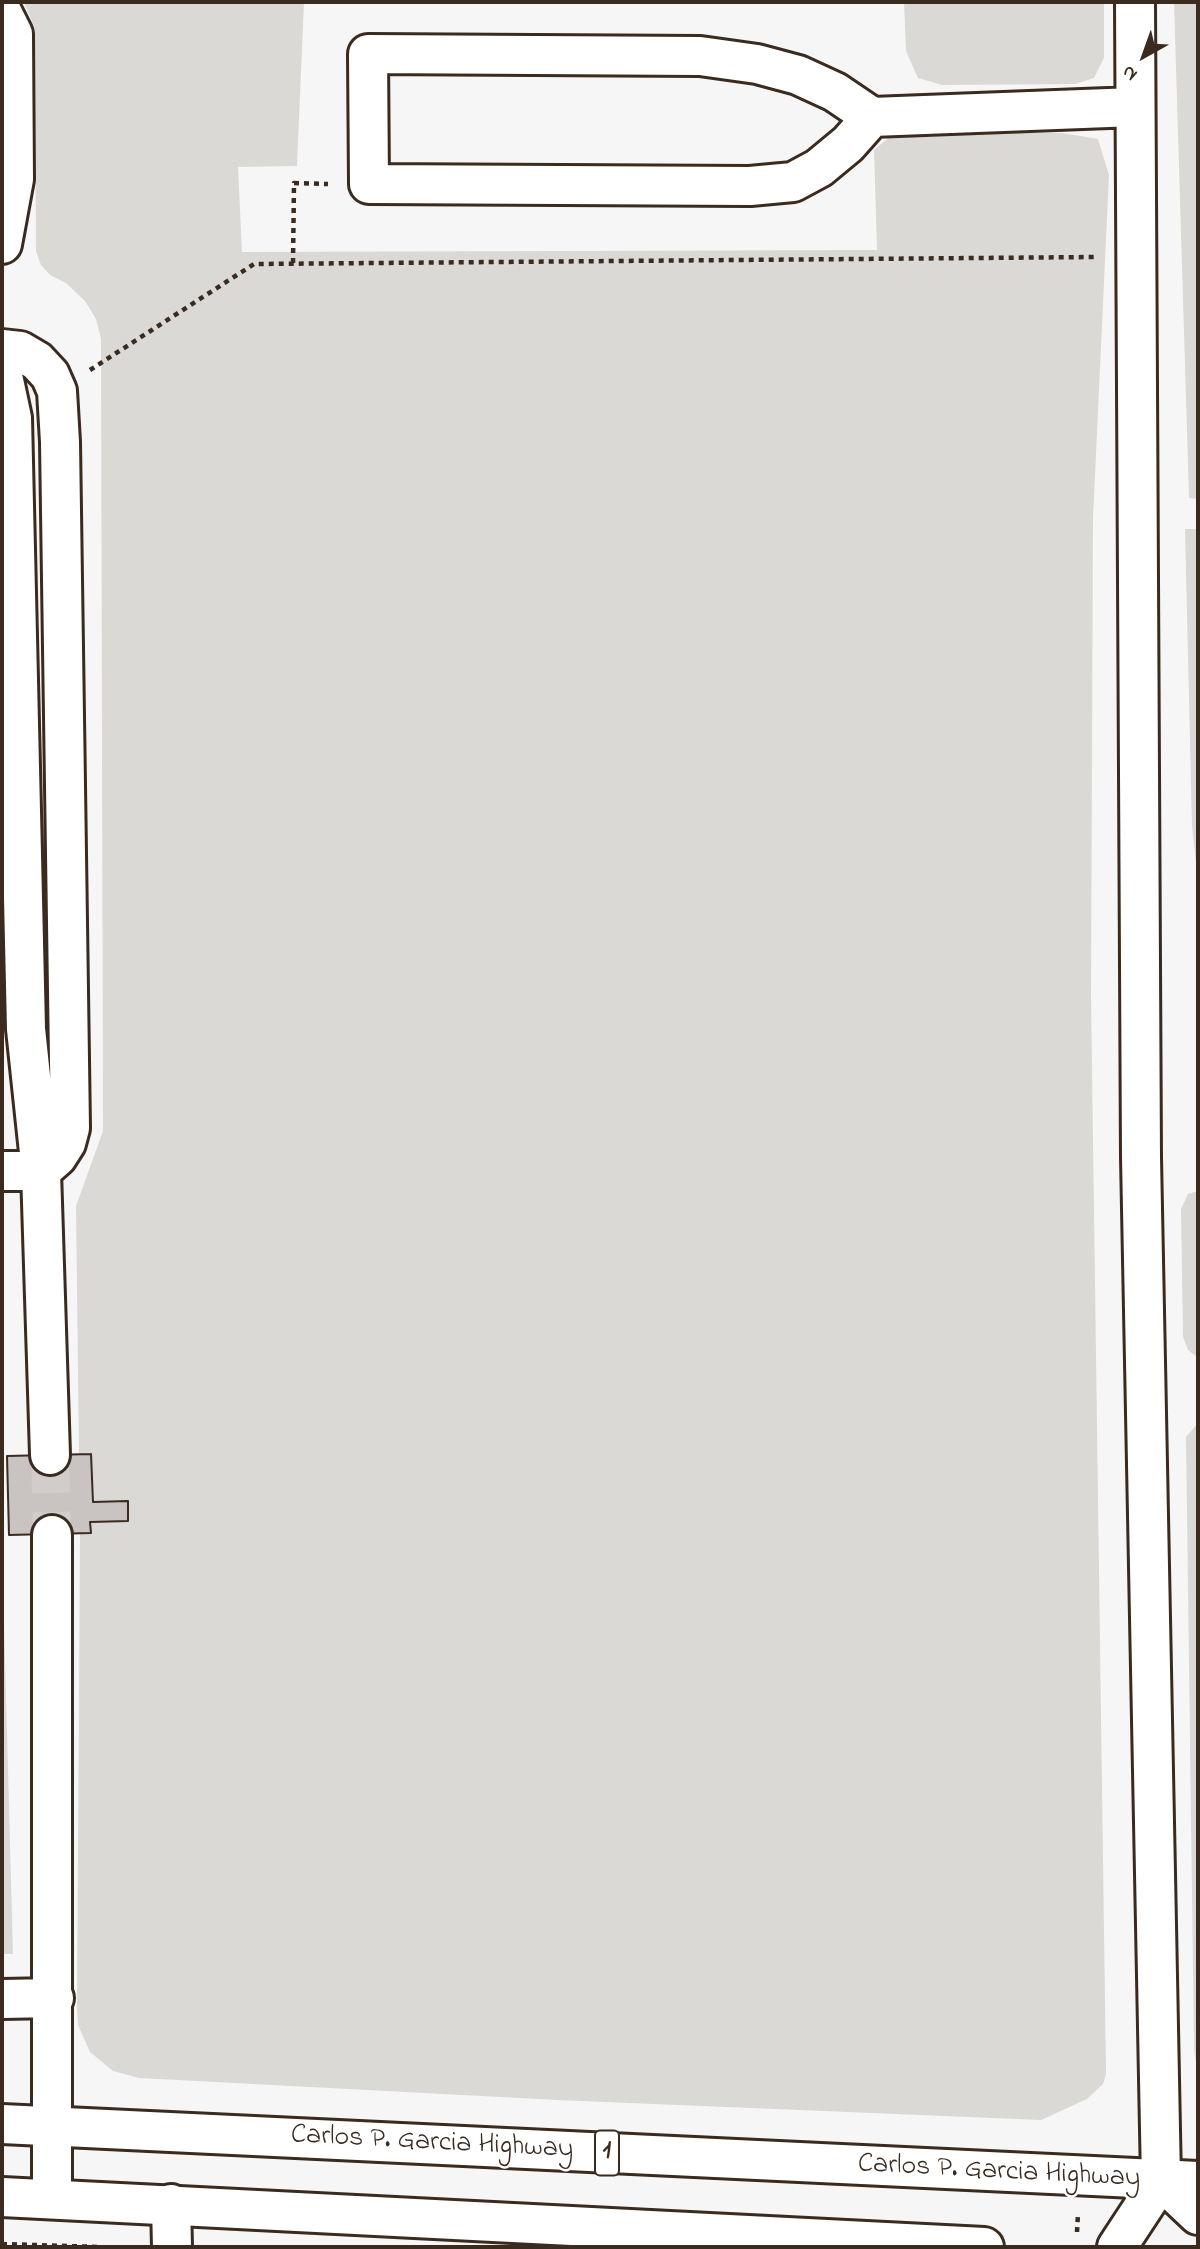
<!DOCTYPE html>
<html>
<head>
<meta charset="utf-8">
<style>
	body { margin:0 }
	#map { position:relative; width:1200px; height:2249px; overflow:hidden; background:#f7f6f6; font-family:"Indie Flower",sans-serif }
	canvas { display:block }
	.frame { position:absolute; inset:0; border:4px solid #3b2a1e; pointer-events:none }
	.north { position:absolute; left:1109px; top:21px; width:70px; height:70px; -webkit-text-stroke:5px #fff; paint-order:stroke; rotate:220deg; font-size:19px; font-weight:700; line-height:28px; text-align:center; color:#3b2a1e }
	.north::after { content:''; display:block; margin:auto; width:24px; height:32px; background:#3b2a1e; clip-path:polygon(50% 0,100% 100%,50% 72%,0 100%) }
</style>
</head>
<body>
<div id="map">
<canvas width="1200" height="2249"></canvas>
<div class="frame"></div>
<div class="north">N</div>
</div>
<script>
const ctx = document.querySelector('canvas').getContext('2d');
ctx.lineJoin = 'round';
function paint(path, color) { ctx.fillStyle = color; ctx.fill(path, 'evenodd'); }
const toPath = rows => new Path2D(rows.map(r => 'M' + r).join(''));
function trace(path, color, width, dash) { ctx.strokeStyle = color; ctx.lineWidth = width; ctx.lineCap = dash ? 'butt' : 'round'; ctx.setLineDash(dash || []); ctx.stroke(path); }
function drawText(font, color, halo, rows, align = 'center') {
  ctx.font = font + ' "Indie Flower",sans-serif'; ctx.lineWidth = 5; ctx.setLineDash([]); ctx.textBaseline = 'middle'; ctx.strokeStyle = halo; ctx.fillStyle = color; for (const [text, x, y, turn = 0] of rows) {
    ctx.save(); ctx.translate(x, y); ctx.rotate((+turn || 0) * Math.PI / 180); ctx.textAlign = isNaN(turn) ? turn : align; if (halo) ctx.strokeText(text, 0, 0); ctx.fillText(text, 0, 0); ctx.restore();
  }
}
const green = toPath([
	[24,2,304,2,297,166,238,167,242,252,877,250,874,150,895,132,1062,133,1098,139,1109,175,1093,518,1091,995,1106,2074,1103,2084,1087,2099,1041,2120,557,2100,139,2078,113,2071,90,2052,78,2025,77,2008,80,1534,91,1533,90,1522,128,1521,127,1501,93,1502,91,1454,79,1454,76,1206,103,1131,101,339,96,319,85,301,66,283,50,275,41,265,36,251,35,29],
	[904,2,1104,2,1104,58,1094,78,1075,84,942,85,918,78,906,51],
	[1174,2,1198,2,1198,499,1189,498],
	[1185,529,1198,529,1198,864,1196,863,1192,826],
	[1198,1191,1198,1358,1188,1350,1183,1337,1181,1209,1188,1194],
	[1198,1423,1198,2079,1194,2048,1186,1437],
	[2,1548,13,1954,2,1954]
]);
const building = toPath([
	[91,1454,93,1502,128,1501,128,1521,90,1522,91,1533,9,1535,7,1456,91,1454]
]);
const minorTunnel = toPath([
	[50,1455,52,1535]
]);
const path = toPath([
	[293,263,294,183,328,184],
	[90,370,254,264,1096,257],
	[1077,2232,1078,2213],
	[2,2244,100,2247]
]);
const minor = toPath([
	[1135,2,1141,1157,1161,2180],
	[2,12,13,34,14,179,2,244],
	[872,117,848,144,819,168,793,182,750,186,369,184,368,54,700,56,757,64,798,75,835,92,872,117,1135,107],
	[2,349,20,351,37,361,50,375,57,391,60,442,70,1128,66,1143,57,1157,41,1171,2,1171],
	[2,371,12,418,26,1029,41,1171,50,1455],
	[2,1999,54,1998],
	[52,2199,52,1535],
	[171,2204,172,2247]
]);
const highway = toPath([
	[2,2124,1198,2181],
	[1161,2180,1198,2215],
	[2,2197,984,2247],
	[1117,2247,1161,2180]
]);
const shields = [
	[607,2153,24]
];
const shieldNames = [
	["1",607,2153]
];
const streetNames = [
	["Carlos P. Garcia Highway",432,2144,3],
	["Carlos P. Garcia Highway",999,2173,3]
];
paint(green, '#dbd9d6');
paint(building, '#c9c3c1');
trace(building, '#3b2a1e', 2);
trace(minorTunnel, '#d1cdcb', 38, [38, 19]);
trace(minor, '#3b2a1e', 44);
trace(highway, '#3b2a1e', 44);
trace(path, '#3b2a1e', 4.5, [5, 5]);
trace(minor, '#fff', 38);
trace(highway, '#fff', 38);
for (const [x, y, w] of shields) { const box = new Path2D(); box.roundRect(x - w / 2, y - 22.5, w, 45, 5); ctx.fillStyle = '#fff'; ctx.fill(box); trace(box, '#3b2a1e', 2); }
drawText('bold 26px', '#3b2a1e', null, shieldNames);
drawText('28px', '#3b2a1e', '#fff', streetNames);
</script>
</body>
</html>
